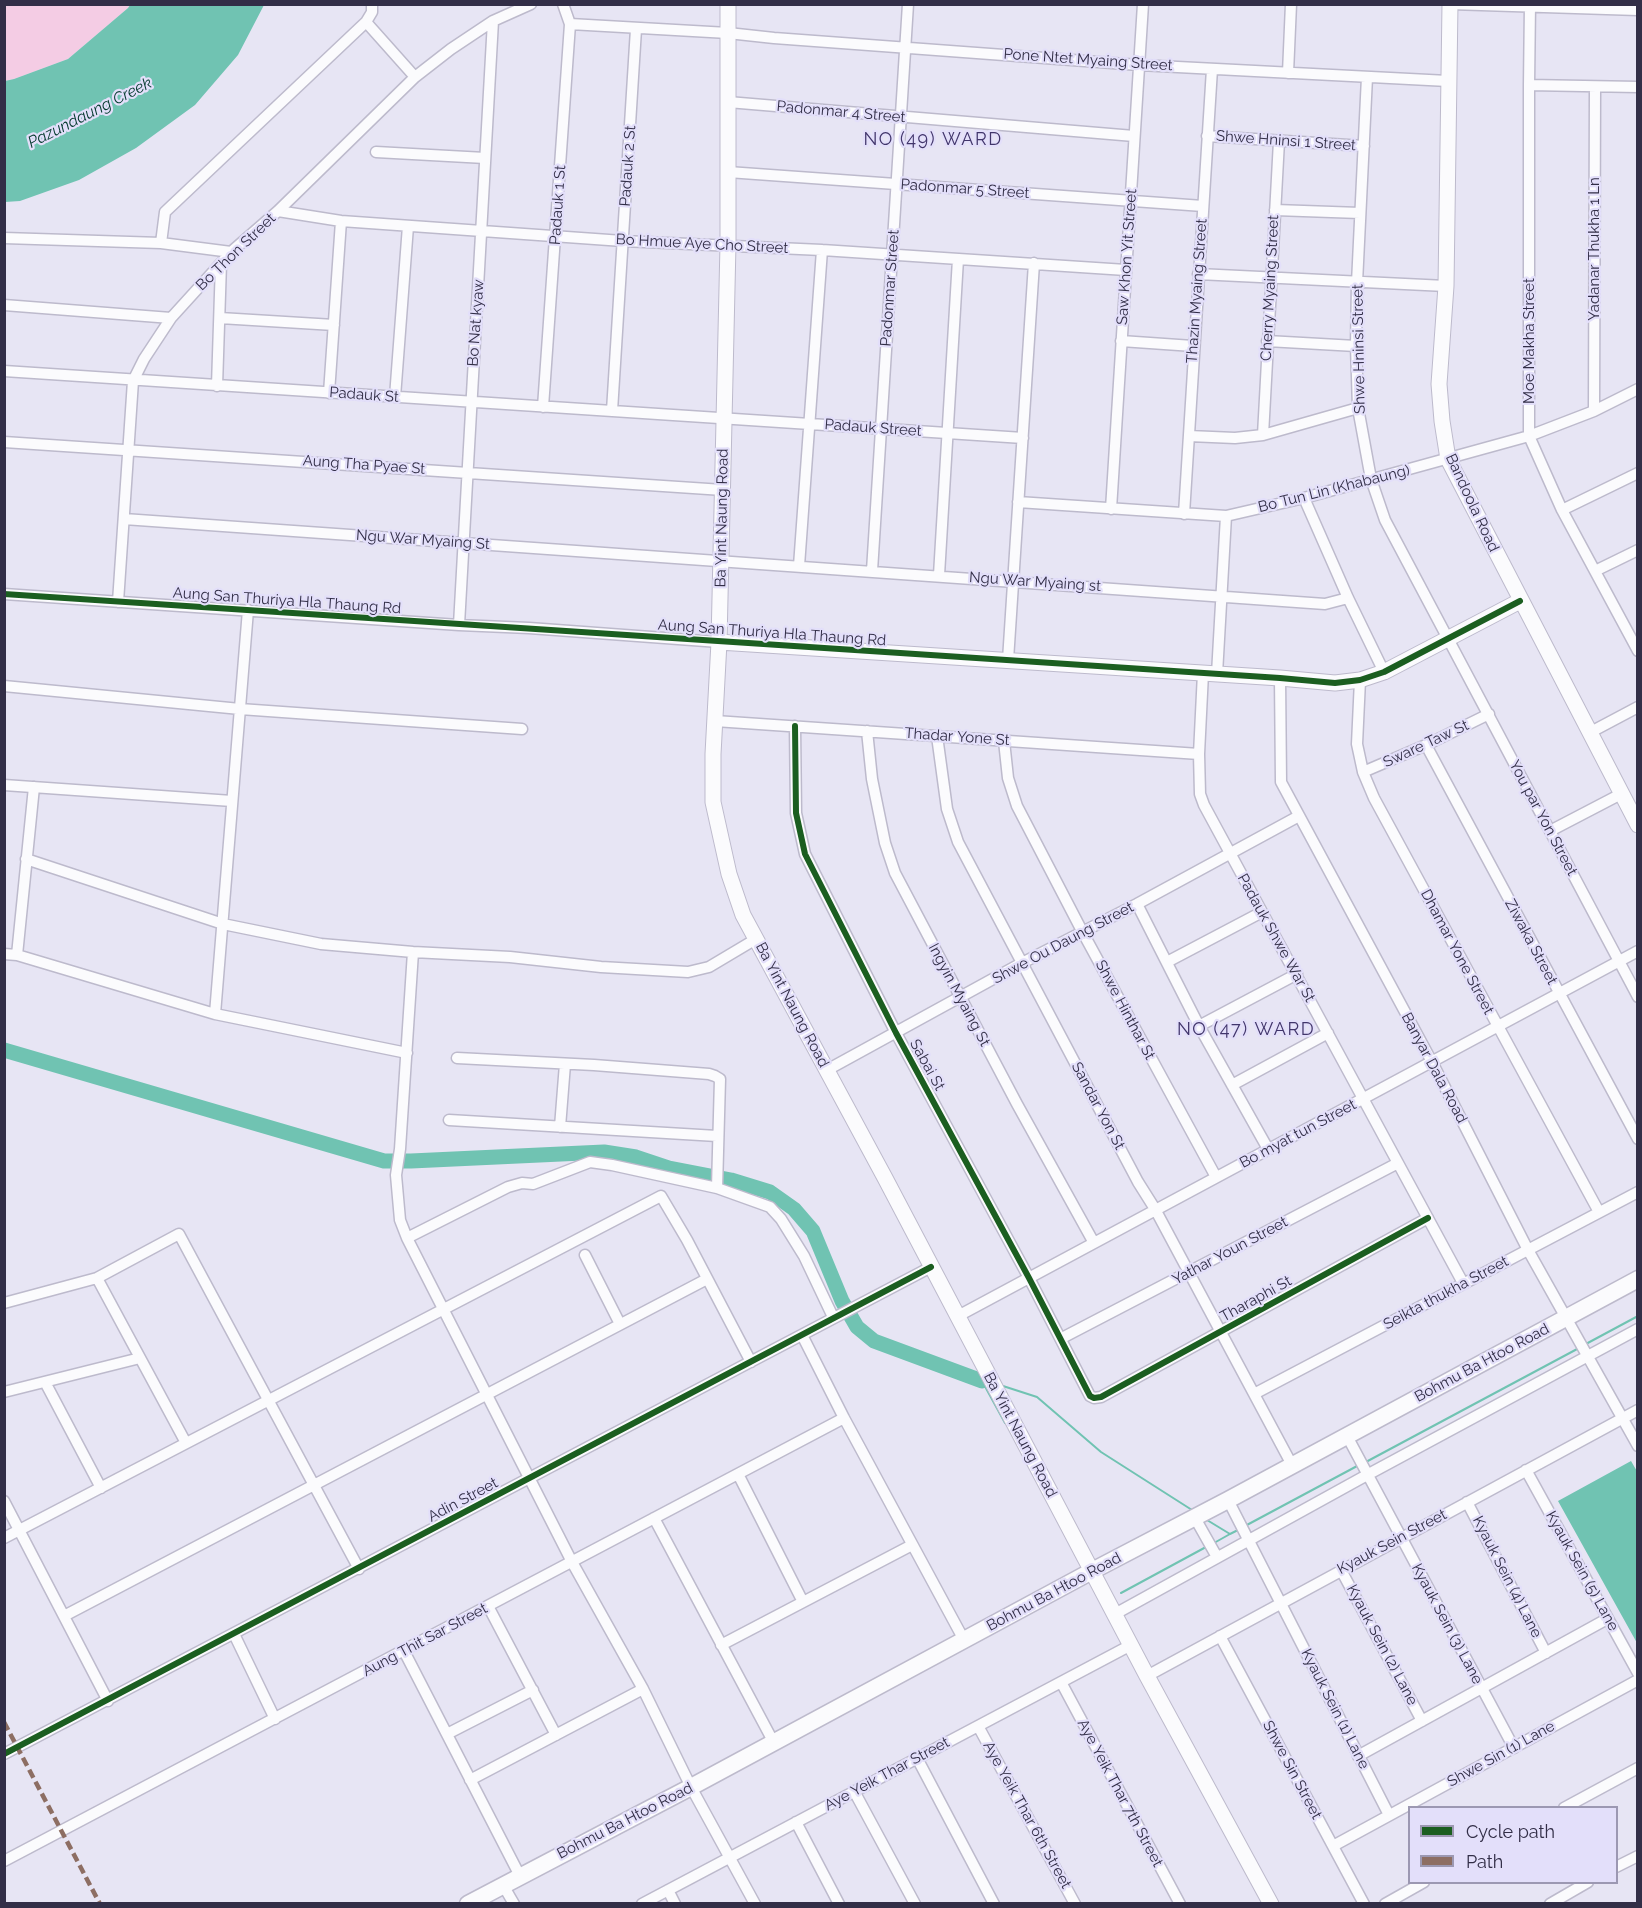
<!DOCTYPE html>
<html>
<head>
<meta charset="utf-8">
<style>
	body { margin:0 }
	#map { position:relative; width:1642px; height:1908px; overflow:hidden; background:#e7e5f4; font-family:Raleway,sans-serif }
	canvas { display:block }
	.frame { position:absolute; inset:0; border:6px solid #322e47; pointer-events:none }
	.legend { position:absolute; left:1408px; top:1806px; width:210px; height:78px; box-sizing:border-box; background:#e3dffa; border:2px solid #9c98b2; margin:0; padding:8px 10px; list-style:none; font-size:18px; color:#322e47 }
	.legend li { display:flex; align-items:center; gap:12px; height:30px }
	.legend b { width:30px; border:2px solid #9c98b2 }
</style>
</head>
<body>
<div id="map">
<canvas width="1642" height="1908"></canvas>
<div class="frame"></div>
<ul class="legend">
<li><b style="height:8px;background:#1b5e20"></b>Cycle path</li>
<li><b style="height:8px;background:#8d6e63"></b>Path</li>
</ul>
</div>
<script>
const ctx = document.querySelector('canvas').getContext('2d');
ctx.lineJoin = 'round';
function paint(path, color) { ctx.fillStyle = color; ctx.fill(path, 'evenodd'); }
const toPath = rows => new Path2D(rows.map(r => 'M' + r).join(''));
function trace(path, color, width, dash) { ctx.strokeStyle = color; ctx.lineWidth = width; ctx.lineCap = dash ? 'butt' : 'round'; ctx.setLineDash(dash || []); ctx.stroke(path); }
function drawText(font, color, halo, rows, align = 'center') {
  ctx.font = font + ' Raleway,sans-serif'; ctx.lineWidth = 4.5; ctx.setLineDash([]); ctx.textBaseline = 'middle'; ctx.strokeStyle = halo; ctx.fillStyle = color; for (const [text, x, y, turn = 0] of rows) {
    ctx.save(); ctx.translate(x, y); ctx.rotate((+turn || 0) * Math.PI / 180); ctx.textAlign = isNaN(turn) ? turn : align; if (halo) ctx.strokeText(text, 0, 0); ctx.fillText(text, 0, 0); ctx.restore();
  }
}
const green = toPath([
	[5,5,130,5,128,8,68,59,14,79,5,81]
]);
const water = toPath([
	[130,5,264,5,238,55,195,105,136,148,79,180,20,201,5,202,5,81,14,79,68,59,128,8],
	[1631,1461,1638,1473,1637,1643,1558,1501]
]);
const stream = toPath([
	[1584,1345,1638,1316],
	[982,1381,1005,1423],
	[1003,1386,1037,1397,1101,1452,1192,1510],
	[1364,1463,1579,1348],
	[1207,1520,1230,1534,1240,1529],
	[1245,1526,1359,1465],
	[1214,1543,1230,1534],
	[1121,1593,1206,1547]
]);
const river = toPath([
	[4,1050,384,1161,411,1161,604,1152,636,1157,669,1168,731,1180,770,1192,794,1209,813,1231,842,1301,857,1327,874,1341,982,1381]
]);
const street = toPath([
	[1450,4,1638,10],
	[1530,4,1529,85,1529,436,1562,510,1638,651],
	[366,22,415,77],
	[570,24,728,33,774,38,1139,65,1448,81],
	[1288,73,1291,4],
	[1367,77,1357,283,1356,346,1358,408,1371,479,1385,520,1638,997],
	[1529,85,1638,87],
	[728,102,1134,136],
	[1207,136,1364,146],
	[376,152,485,158],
	[728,172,1203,206],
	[1275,210,1360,213],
	[278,211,341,221,623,241,822,250,1126,270],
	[4,238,161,243,231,252],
	[161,243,165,212,366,22,372,12,372,4],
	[1198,274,1446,286],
	[4,305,171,318],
	[220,318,334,325],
	[1121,341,1193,346],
	[1267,341,1356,346],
	[4,371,1023,438],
	[217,386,221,263],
	[329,393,341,221],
	[395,397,408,226],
	[543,407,570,24,563,4],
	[612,411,636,29],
	[1594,411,1595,87],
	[1263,435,1279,141],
	[1189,436,1235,438,1263,435,1358,408],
	[4,442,723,490],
	[1304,498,1348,598,1384,672],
	[1018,502,1226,516,1304,498,1529,436,1594,411,1638,389],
	[1111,509,1143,4],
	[1562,510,1638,473],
	[1184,514,1212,69],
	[124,519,1325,604,1348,598],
	[799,566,822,250],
	[872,571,908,4],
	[1595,571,1638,550],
	[939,575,958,259],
	[4,594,459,625,529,628,719,642],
	[118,602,133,381,144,359,171,318,231,252,278,211,415,77,451,49,493,21,531,4],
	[459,625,493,21],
	[1008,660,1034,263],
	[1203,673,1199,754,1200,794,1204,805,1463,1283],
	[1217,674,1226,516],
	[1280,678,1281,782,1432,1062,1528,1250,1638,1446],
	[1360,680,1357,744,1363,772,1374,798,1599,1212],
	[4,686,240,709,522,729],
	[715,721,1199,754],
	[795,726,796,813,805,854,896,1033,1029,1278,1090,1396,1094,1398,1101,1397,1428,1218],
	[867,731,872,779,885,843,895,873,1017,1104,1094,1243],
	[1589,733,1638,707],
	[937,736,947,809,958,842,1138,1182,1155,1209,1292,1465],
	[1004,741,1008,778,1017,806,1082,931,1216,1177],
	[1426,745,1638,1139],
	[1363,772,1426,745,1489,714],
	[4,785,232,801],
	[1550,831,1621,794],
	[26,859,223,924,321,944,413,952,510,957,601,967,688,972,709,967,756,939],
	[1137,904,1199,1026,1268,1149],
	[413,952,400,1149,396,1175,400,1220,407,1238,572,1562,643,1689,691,1787,755,1904],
	[4,954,17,955,215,1014,407,1053],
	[17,955,34,787],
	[1167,962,1262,912],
	[215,1014,248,610],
	[1199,1026,1297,974],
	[457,1058,594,1065,709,1074,715,1076,720,1079,717,1188],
	[827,1070,1022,963,1137,904,1299,816],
	[1232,1085,1328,1033],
	[449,1120,717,1136],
	[560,1127,565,1064],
	[407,1238,508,1187,522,1183,533,1184,590,1162,612,1165,717,1188,770,1207,781,1219,804,1256,833,1317],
	[585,1255,620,1324],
	[97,1278,186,1443],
	[4,1303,97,1278,179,1234,359,1569],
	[958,1316,1638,951],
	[802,1335,844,1418,964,1640],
	[1062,1338,1398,1163],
	[45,1382,101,1488],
	[4,1392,140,1358],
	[1254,1394,1638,1192],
	[1347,1436,1514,1748],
	[1526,1470,1638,1673],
	[738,1474,803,1602],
	[1228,1500,1389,1815],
	[4,1501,108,1701],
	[1467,1502,1546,1653],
	[654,1518,774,1743],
	[1195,1518,1217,1557],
	[4,1538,661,1196,687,1240,751,1362],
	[1341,1570,1422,1721],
	[488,1606,556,1735],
	[1115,1614,1367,1475,1638,1329],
	[64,1616,707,1279],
	[234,1634,275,1719],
	[1220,1636,1364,1904],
	[721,1645,912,1545],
	[404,1651,520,1876],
	[1147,1676,1638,1410],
	[1061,1682,1180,1904],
	[978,1726,1075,1904],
	[447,1734,533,1690],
	[4,1754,931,1267],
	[1358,1756,1607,1619],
	[917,1758,994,1904],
	[470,1780,643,1689],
	[854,1791,915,1904],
	[1564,1808,1638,1768],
	[796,1822,839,1904],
	[1333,1846,1638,1680],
	[4,1861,844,1418],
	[1616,1867,1638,1856],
	[503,1885,514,1904],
	[668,1890,675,1904],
	[642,1904,1131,1645],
	[1385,1904,1424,1882],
	[1550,1904,1588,1882]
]);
const secondary = toPath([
	[728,4,728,244,719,642,713,754,713,802,729,874,743,915,885,1178,1147,1676,1271,1904],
	[1450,4,1446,286,1439,384,1442,421,1448,459,1638,825],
	[719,642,1280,678,1335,683,1360,680,1384,672,1520,601]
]);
const primary = toPath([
	[468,1904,691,1787,1092,1571,1228,1500,1638,1279]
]);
const quiet = toPath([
	[4,1722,100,1904]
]);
const cycleway = toPath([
	[4,594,1280,678,1335,683,1360,680,1384,672,1520,601],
	[795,726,796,813,805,854,896,1033,1029,1278,1090,1396,1094,1398,1101,1397,1428,1218],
	[4,1754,931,1267]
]);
const streetNames = [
	["Pone Ntet Myaing Street",1088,60,4],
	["Padonmar 4 Street",841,112,5],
	["Shwe Hninsi 1 Street",1286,141,4],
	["Padauk 2 St",628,166,-86],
	["Padonmar 5 Street",965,189,4],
	["Padauk 1 St",558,205,-86],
	["Bo Hmue Aye Cho Street",702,244,3],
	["Yadanar Thukha 1 Ln",1594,249,-90],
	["Bo Thon Street",236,252,-44],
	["Saw Khon Yit Street",1127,257,-86],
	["Padonmar Street",890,288,-86],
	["Cherry Myaing Street",1270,288,-87],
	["Thazin Myaing Street",1197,291,-86],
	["Bo Nat kyaw",476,323,-86],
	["Moe Makha Street",1529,341,-90],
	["Shwe Hninsi Street",1359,349,-91],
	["Padauk St",364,395,4],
	["Padauk Street",873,428,4],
	["Aung Tha Pyae St",364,465,4],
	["Bo Tun Lin (Khabaung)",1334,489,-14],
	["Bandoola Road",1472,503,65],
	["Ba Yint Naung Road",722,518,-89],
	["Ngu War Myaing St",423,540,4],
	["Ngu War Myaing st",1035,582,4],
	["Aung San Thuriya Hla Thaung Rd",287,601,4],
	["Aung San Thuriya Hla Thaung Rd",772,633,4],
	["Thadar Yone St",957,737,4],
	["Sware Taw St",1426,744,-25],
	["You par Yon Street",1543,818,62],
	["Padauk Shwe War St",1276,938,61],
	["Ziwaka Street",1531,942,62],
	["Shwe Ou Daung Street",1063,943,-28],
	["Dhamar Yone Street",1457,952,62],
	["Ingyin Myaing St",959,995,62],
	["Ba Yint Naung Road",792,1005,62],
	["Shwe Hinthar St",1125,1010,62],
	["Sabai St",927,1065,61],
	["Banyar Dala Road",1434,1068,62],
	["Sandar Yon St",1098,1106,62],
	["Bo myat tun Street",1298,1134,-28],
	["Yathar Youn Street",1230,1251,-28],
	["Seikta thukha Street",1446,1293,-28],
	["Tharaphi St",1256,1299,-29],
	["Bohmu Ba Htoo Road",1482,1363,-28],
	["Ba Yint Naung Road",1020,1435,62],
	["Adin Street",463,1500,-28],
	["Kyauk Sein Street",1392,1542,-28],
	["Kyauk Sein (5) Lane",1582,1571,61],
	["Kyauk Sein (4) Lane",1507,1577,63],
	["Bohmu Ba Htoo Road",1054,1592,-28],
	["Kyauk Sein (3) Lane",1447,1624,62],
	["Aung Thit Sar Street",425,1640,-28],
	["Kyauk Sein (2) Lane",1382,1645,62],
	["Kyauk Sein (1) Lane",1335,1709,63],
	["Shwe Sin (1) Lane",1501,1754,-29],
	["Shwe Sin Street",1292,1770,62],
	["Aye Yeik Thar Street",887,1774,-28],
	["Aye Yeik Thar 7th Street",1120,1793,62],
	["Aye Yeik Thar 6th Street",1027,1815,61],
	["Bohmu Ba Htoo Road",625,1821,-27]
];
const waterNames = [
	["Pazundaung Creek",90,113,-27]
];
const quarterNames = [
	["NO (49) WARD",933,140],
	["NO (47) WARD",1246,1030]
];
paint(green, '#f4cce4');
paint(water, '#70c3b2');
trace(stream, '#70c3b2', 2);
trace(river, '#70c3b2', 15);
trace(street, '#bdbacc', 13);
trace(secondary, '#bdbacc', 17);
trace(primary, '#bdbacc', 19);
trace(street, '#fbfbfd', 10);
trace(secondary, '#fbfbfd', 15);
trace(primary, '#fbfbfd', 16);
trace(quiet, '#8d6e63', 4.5, [9, 4.5]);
trace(cycleway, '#1b5e20', 6);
drawText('15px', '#322e47', '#e3dffa', streetNames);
drawText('italic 16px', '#01382b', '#e3dffa', waterNames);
ctx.letterSpacing = '1.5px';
drawText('18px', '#41356b', '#e3dffa', quarterNames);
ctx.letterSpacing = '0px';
</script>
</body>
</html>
